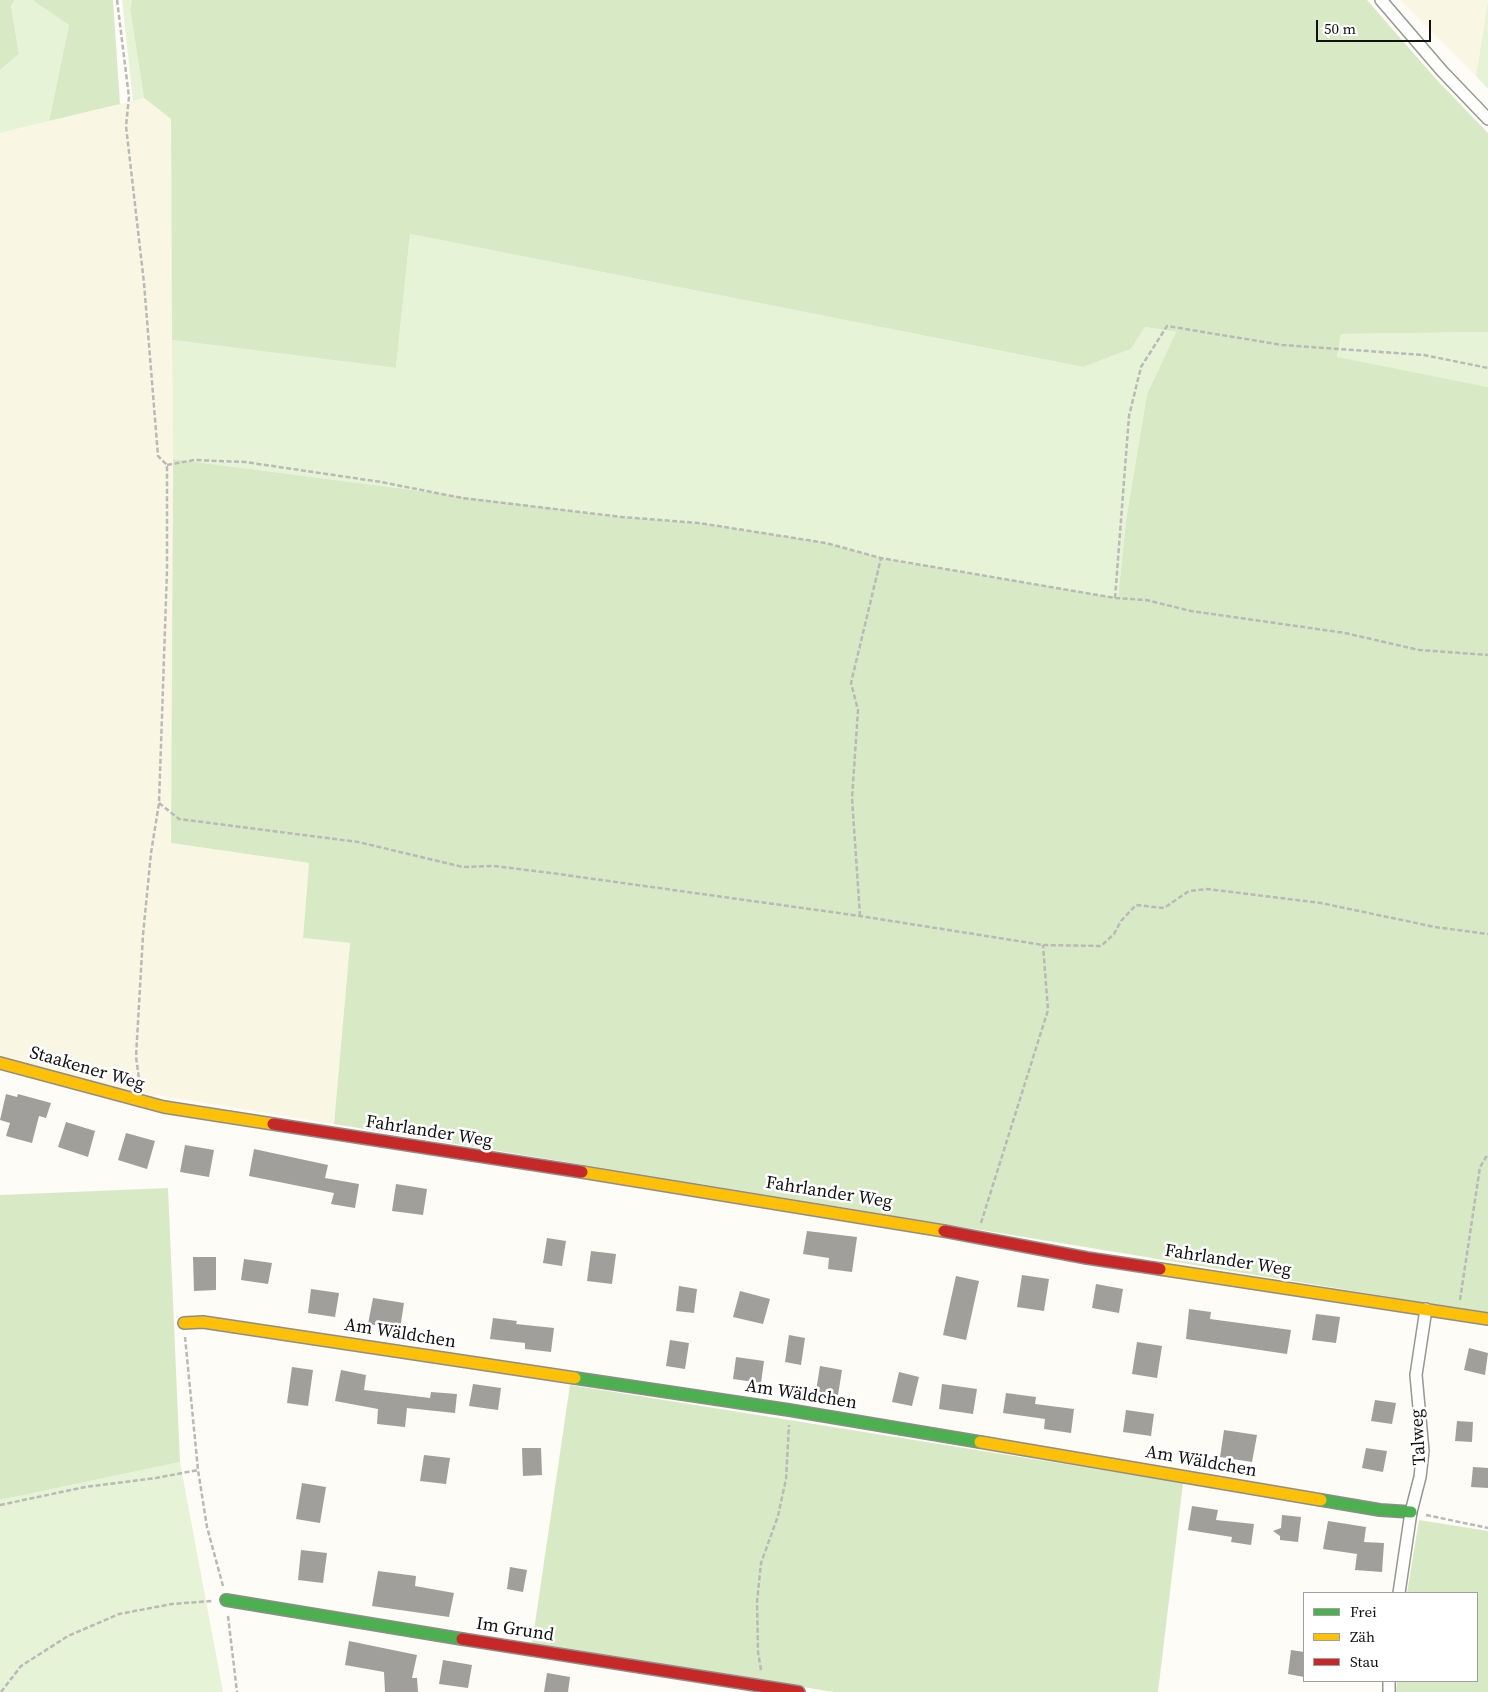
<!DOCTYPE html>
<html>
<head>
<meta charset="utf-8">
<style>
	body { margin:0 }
	#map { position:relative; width:1488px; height:1692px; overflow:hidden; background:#fdfcf7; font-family:"Source Serif 4",serif }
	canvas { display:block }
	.legend { position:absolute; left:1303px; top:1592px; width:175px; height:90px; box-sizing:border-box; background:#fff; border:1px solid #a0a0a0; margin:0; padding:6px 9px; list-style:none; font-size:15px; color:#111 }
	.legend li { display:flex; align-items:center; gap:10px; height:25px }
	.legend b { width:25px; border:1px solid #a0a0a0 }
	.scale { position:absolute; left:1316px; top:20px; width:115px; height:22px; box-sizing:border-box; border:2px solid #111; border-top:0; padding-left:6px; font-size:15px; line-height:18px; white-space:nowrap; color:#111; -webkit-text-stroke:4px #fff; paint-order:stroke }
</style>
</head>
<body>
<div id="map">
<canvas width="1488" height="1692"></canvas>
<ul class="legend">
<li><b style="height:6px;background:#4caf50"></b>Frei</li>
<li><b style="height:6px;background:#ffc107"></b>Zäh</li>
<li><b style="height:6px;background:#c62828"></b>Stau</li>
</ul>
<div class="scale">50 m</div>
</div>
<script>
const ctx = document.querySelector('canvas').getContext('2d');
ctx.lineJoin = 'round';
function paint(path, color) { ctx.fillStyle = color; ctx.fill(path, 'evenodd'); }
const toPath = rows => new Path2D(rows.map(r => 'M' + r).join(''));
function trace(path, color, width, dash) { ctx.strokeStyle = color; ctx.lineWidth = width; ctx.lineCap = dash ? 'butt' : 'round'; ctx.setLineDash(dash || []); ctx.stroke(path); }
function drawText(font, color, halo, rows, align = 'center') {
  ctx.font = font + ' "Source Serif 4",serif'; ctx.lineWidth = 5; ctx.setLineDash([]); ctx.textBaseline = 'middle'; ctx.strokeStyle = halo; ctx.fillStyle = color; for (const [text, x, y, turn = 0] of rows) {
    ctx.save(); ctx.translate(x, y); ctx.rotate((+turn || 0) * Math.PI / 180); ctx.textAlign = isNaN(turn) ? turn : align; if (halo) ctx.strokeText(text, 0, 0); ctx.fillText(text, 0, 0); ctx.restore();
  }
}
const farmland = toPath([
	[1400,0,1488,0,1476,76],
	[144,98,171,119,173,459,171,843,309,863,303,938,350,943,334,1124,157,1095,142,1103,0,1063,0,133]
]);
const green = toPath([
	[15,0,32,0,69,25,49,121,0,133,0,70,19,54,11,6],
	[122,0,132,0,130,9,144,98,133,101],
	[1488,0,1488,89,1476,76],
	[410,234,1083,367,1131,349,1145,327,1176,332,1147,394,1126,520,1118,598,881,558,826,543,761,532,699,523,622,517,173,459,172,340,396,368],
	[1488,332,1488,387,1337,358,1341,334],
	[180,1462,223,1692,0,1692,0,1500]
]);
const forest = toPath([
	[0,0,15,0,11,6,19,54,0,70],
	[32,0,113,0,120,104,49,121,69,25],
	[132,0,1367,0,1436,79,1488,133,1488,332,1341,334,1337,357,1488,387,1488,1313,334,1124,350,943,303,938,309,863,171,843,173,459,622,517,699,523,761,532,826,543,881,558,1118,598,1126,520,1147,394,1176,332,1145,327,1131,349,1083,367,410,234,396,368,172,340,171,119,144,98,130,9],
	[168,1188,180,1462,0,1500,0,1195],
	[570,1385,1183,1483,1158,1692,834,1692,532,1644],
	[1419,1520,1488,1531,1488,1692,1396,1692,1397,1681,1477,1681,1477,1593,1407,1593]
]);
const building = toPath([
	[6,1094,17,1097,18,1094,51,1103,46,1118,39,1116,32,1143,6,1136,10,1123,0,1120],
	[66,1122,95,1131,88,1157,58,1147],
	[126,1133,155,1141,147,1169,118,1160],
	[185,1145,214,1150,209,1177,180,1172],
	[254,1149,328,1165,325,1178,359,1184,355,1208,331,1204,334,1193,249,1176],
	[396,1184,427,1189,423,1215,392,1211],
	[807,1231,857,1237,852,1272,828,1269,829,1258,803,1254],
	[547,1238,566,1241,562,1266,543,1263],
	[591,1251,616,1254,612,1284,587,1281],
	[193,1257,216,1257,216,1290,194,1291],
	[244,1259,272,1263,268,1284,241,1280],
	[1022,1275,1049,1279,1044,1311,1017,1307],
	[956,1276,979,1281,966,1340,943,1335],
	[1096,1284,1123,1289,1119,1313,1092,1308],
	[679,1286,697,1289,694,1313,676,1311],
	[311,1289,339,1293,335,1317,308,1313],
	[740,1291,770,1299,763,1324,733,1317],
	[373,1298,404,1303,400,1329,368,1324],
	[1189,1309,1211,1312,1210,1319,1291,1330,1287,1354,1186,1339],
	[1316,1314,1340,1317,1336,1343,1312,1340],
	[493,1318,517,1321,516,1324,554,1328,551,1352,525,1349,525,1343,490,1339],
	[789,1335,805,1338,801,1365,785,1362],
	[670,1340,689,1343,685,1369,666,1366],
	[1137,1342,1162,1346,1157,1378,1132,1374],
	[1469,1348,1488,1353,1485,1375,1464,1370],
	[736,1357,764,1361,761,1383,733,1379],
	[820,1366,842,1370,838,1395,816,1391],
	[292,1367,313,1370,308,1406,287,1403],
	[341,1370,366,1375,364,1390,430,1398,431,1392,457,1394,455,1413,407,1408,405,1427,377,1424,378,1409,335,1401],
	[899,1372,919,1377,912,1406,892,1402],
	[473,1384,501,1388,498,1410,469,1406],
	[942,1384,977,1389,973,1414,939,1409],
	[1006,1393,1036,1397,1035,1404,1074,1409,1071,1433,1044,1429,1045,1419,1003,1413],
	[1375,1400,1396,1403,1392,1424,1371,1421],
	[1126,1410,1154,1414,1151,1436,1123,1432],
	[1457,1421,1473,1422,1472,1442,1455,1441],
	[1224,1430,1257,1435,1252,1462,1220,1457],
	[522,1448,541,1448,542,1475,523,1476],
	[1366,1448,1387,1451,1383,1472,1362,1468],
	[424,1455,450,1458,446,1484,420,1481],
	[1473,1467,1488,1468,1488,1488,1471,1487],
	[302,1483,326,1487,320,1523,296,1519],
	[1192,1506,1218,1510,1216,1520,1254,1524,1251,1545,1231,1542,1232,1537,1188,1530],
	[1282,1515,1301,1517,1298,1542,1280,1540,1280,1536,1273,1531,1281,1528],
	[1328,1521,1366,1527,1364,1542,1384,1543,1382,1572,1355,1570,1357,1554,1323,1549],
	[301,1550,327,1553,323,1583,298,1580],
	[510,1567,527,1570,523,1592,507,1589],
	[378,1571,416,1576,415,1586,454,1593,449,1617,372,1606],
	[349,1641,417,1655,412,1678,417,1678,418,1692,385,1692,384,1672,345,1665],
	[1291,1650,1304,1652,1304,1677,1288,1674],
	[443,1660,472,1665,468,1688,439,1684],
	[547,1673,570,1677,568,1692,544,1692]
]);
const path = toPath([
	[117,0,129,97,126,126,144,283,158,456,167,465,167,570,159,803,151,853,143,935,136,1057,140,1086],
	[167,465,194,460,245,462,381,482,462,498,622,517,699,523,826,543,881,558,1115,598,1146,600,1191,611,1345,633,1419,650,1488,655],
	[1115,598,1129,416,1141,367,1167,326,1282,345,1424,355,1488,368],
	[159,803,179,819,358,842,463,867,494,866,551,873,860,916,1043,945,1101,946,1114,934,1121,921,1136,905,1164,908,1189,891,1207,889,1321,903,1435,927,1488,934],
	[860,916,852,798,858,710,851,683,881,558],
	[981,1223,1048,1010,1043,945],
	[1460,1300,1480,1167,1488,1154],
	[185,1337,198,1470,207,1527,223,1586],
	[0,1505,85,1487,156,1478,198,1470],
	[1426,1515,1488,1528],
	[228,1616,237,1692],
	[761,1670,758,1652,757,1602,761,1563,778,1516,786,1479,789,1425],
	[1,1692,21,1666,68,1636,119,1614,172,1604,212,1601]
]);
const street = toPath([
	[1381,0,1442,71,1488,119],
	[1399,1593,1411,1512,1420,1477,1423,1451,1416,1375,1426,1309],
	[1389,1692,1389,1681]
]);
const fast = toPath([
	[575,1378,789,1410,980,1442],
	[1321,1500,1380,1510,1411,1512],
	[226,1600,462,1639]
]);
const slow = toPath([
	[0,1063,164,1107,273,1124],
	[582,1172,944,1231],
	[1160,1269,1488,1319],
	[184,1323,203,1322,575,1378],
	[980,1442,1321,1500]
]);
const jam = toPath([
	[273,1124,582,1172],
	[944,1231,1087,1258,1160,1269],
	[462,1639,799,1692]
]);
const streetNames = [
	["Staakener Weg",87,1069,16],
	["Fahrlander Weg",429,1132,9],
	["Fahrlander Weg",829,1193,9],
	["Fahrlander Weg",1228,1261,9],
	["Am Wäldchen",400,1334,9],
	["Am Wäldchen",801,1395,9],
	["Talweg",1419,1437,-93],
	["Am Wäldchen",1201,1462,10],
	["Im Grund",515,1630,9]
];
paint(farmland, '#f9f7e4');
paint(green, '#e7f3d7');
paint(forest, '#d8eac5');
paint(building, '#a19f9c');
trace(street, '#979795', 14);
trace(fast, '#8e8d8b', 14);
trace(slow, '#8e8d8b', 14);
trace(jam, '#8e8d8b', 14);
trace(path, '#b9b9b8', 2.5, [5, 2.5]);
trace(street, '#fffffe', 11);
trace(fast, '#4caf50', 11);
trace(slow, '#ffc107', 11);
trace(jam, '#c62828', 11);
drawText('18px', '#111', '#fff', streetNames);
</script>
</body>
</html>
